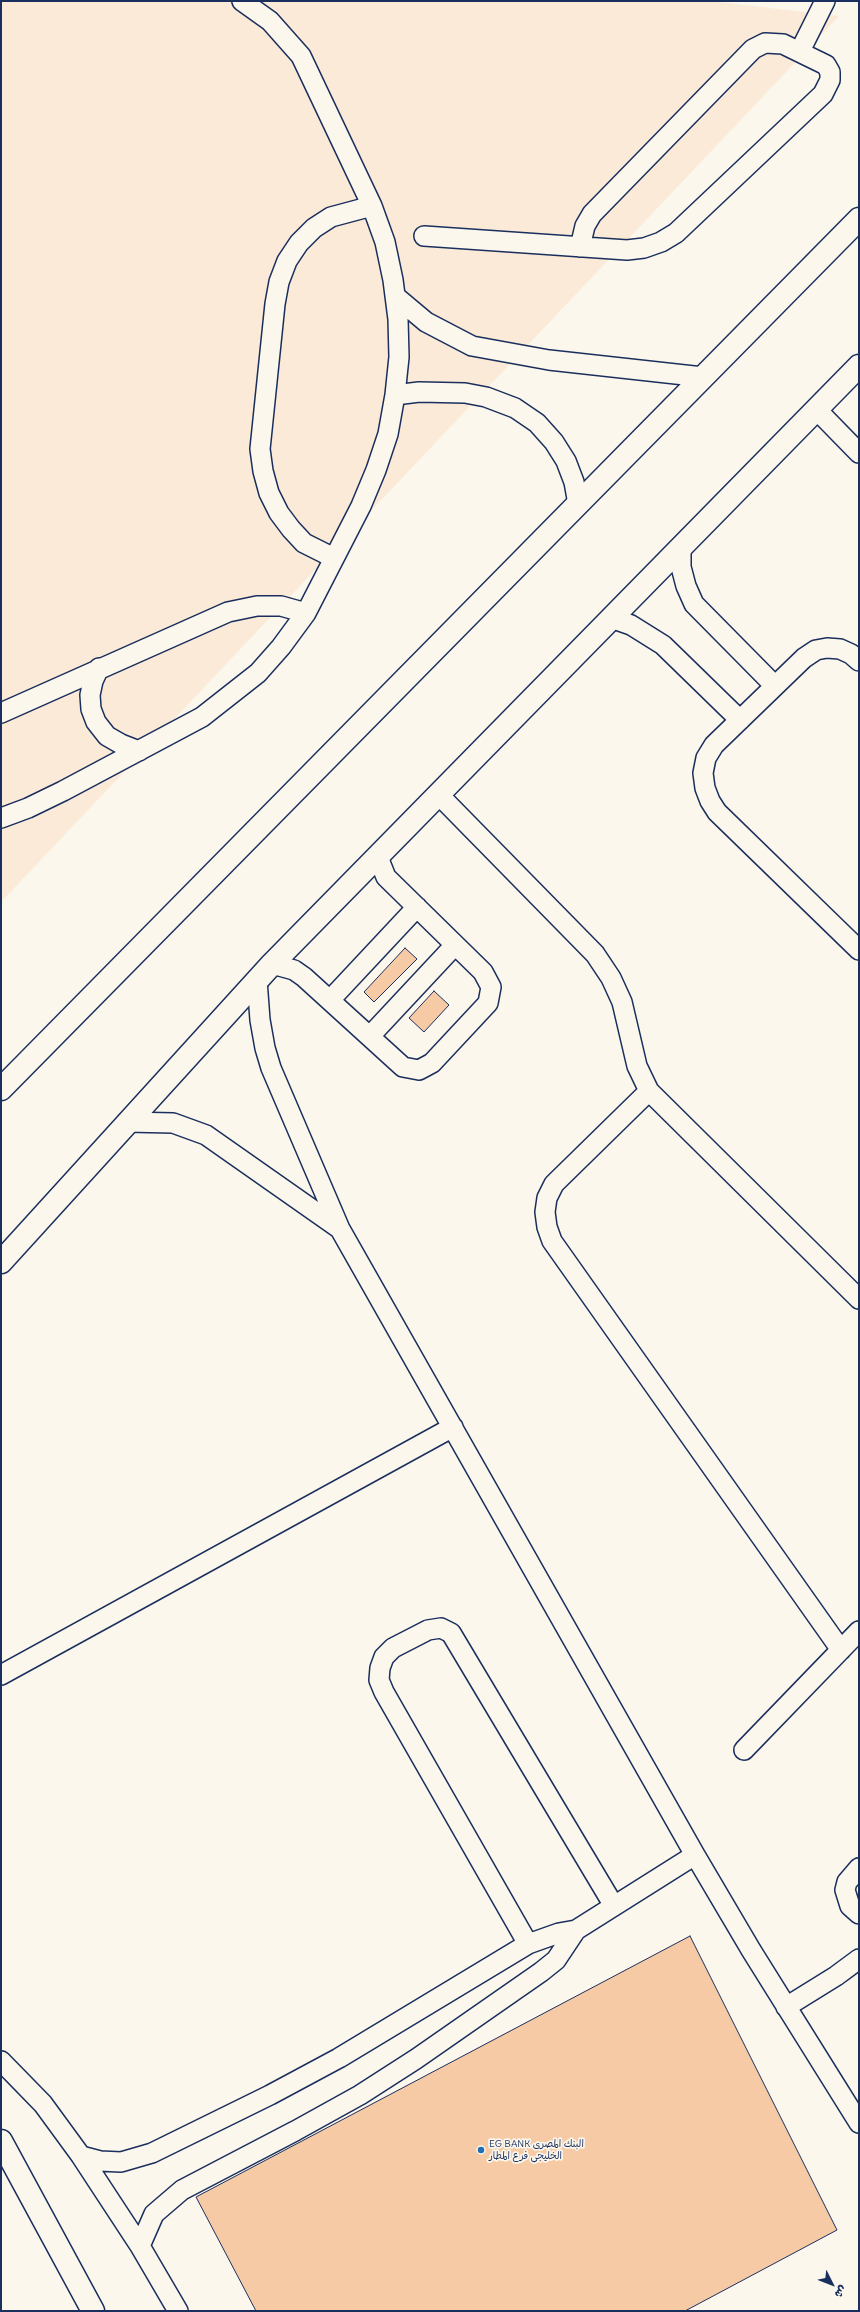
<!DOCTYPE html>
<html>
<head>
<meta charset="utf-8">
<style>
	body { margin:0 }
	#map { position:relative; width:860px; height:2312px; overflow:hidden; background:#fbf7ec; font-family:Delius,"Playpen Sans Arabic",sans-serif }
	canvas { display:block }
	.frame { position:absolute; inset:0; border:2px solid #1b2f5e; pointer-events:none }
	.north { position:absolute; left:812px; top:2264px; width:40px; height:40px; -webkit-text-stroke:3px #fbf7ec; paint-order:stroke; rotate:132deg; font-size:11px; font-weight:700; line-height:16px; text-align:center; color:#1b2f5e }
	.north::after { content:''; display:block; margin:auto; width:14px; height:18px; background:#1b2f5e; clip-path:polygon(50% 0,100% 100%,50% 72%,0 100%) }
</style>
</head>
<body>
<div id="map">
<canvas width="860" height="2312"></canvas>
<div class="frame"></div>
<div class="north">ش</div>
</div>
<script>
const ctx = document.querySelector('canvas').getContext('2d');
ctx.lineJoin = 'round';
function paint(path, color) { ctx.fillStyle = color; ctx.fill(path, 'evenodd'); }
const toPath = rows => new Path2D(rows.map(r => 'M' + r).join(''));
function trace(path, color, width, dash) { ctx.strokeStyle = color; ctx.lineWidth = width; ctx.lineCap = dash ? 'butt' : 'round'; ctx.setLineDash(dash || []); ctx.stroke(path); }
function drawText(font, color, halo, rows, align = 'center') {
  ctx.font = font + ' Delius,"Playpen Sans Arabic",sans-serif'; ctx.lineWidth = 3.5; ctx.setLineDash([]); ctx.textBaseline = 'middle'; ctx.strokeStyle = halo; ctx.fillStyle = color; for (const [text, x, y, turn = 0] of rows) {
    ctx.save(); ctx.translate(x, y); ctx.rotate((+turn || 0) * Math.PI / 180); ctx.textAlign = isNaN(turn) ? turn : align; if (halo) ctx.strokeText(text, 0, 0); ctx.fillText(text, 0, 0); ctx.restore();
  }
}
const built = toPath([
	[1,1,710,1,839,16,1,902]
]);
const building = toPath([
	[405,948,417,959,374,1002,364,992,405,948],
	[434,991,449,1005,424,1032,409,1018,434,991],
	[690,1936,837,2230,685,2311,256,2311,196,2197,690,1936]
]);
const service = toPath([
	[800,51,825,1],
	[424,236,627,250,644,248,661,242,676,233,823,94,830,80,830,72,826,65,783,44,765,43,753,49,592,214,585,226,580,247],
	[395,296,426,322,472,346,549,360,703,377],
	[395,395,419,392,465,393,486,397,515,408,537,423,554,442,566,461,574,482,578,504],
	[816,409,859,453],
	[681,547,681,567,686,586,694,604,775,686],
	[334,558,304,543,291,529,279,513,269,493,263,471,260,449,275,304,279,282,287,261,299,243,314,228,331,217,372,206],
	[611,618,631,625,663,645,740,720],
	[859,661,851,654,840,649,827,648,816,650,804,658,714,745,706,758,703,773,705,788,710,801,717,812,859,950],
	[99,668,93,681,90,695,91,709,96,722,107,736,121,744,139,751],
	[1,713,228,612,257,606,281,606,306,613],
	[438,794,595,954,611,978,622,1002,637,1066,649,1091,859,1299],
	[1,818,28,808,63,791,202,717,258,673,281,647,306,613,361,506,376,470,388,434,395,395,399,357,398,319,393,280,385,242,372,206,301,56,270,21,242,1],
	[272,964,294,970,304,977,403,1067,419,1070,432,1063,488,1003,491,987,483,972,386,877,380,862,380,854],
	[257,980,260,1020,265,1048,271,1068,340,1229,695,1855,751,1950,859,2123],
	[330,1000,417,907],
	[370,1036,455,945],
	[649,1091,554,1184,547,1198,545,1212,547,1227,552,1241,841,1650],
	[127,1122,173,1123,206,1135,340,1229],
	[1,1675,453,1427],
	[744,1750,859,1631],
	[859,1868,847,1882,845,1890,850,1906,859,1914],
	[528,1944,384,1692,379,1680,380,1668,384,1657,393,1648,428,1630,441,1628,451,1633,614,1906],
	[786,2007,836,1976,859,1959],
	[1,2061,43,2104,81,2156,140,2246,178,2311],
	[81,2156,100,2161,121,2162,152,2153,270,2095,339,2058,528,1944,559,1933,576,1930,695,1855],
	[140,2246,154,2214,182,2190,295,2131,360,2095,416,2059,541,1972,556,1960,576,1930]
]);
const tertiary = toPath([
	[1,1089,859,219],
	[1,1262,272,964,859,366]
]);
const secondary = toPath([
	[1,2141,93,2311]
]);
const markers = [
	[481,2150,4,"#1f6fb2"]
];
const poiNames = [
	["EG BANK البنك المصرى",489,2144],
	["الخليجى فرع المطار",489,2156]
];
paint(built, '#faead7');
paint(building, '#f6caa5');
trace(building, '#1b2f5e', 1);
trace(service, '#1b2f5e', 22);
trace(tertiary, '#1b2f5e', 25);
trace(secondary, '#1b2f5e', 25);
trace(service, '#fbf7ec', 19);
trace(tertiary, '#fbf7ec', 22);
trace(secondary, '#fbf7ec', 22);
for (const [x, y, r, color] of markers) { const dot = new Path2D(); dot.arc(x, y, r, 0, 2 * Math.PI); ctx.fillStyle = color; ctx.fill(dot); trace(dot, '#fbf7ec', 1.5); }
drawText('10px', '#1b2f5e', '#fbf7ec', poiNames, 'left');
</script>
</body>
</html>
